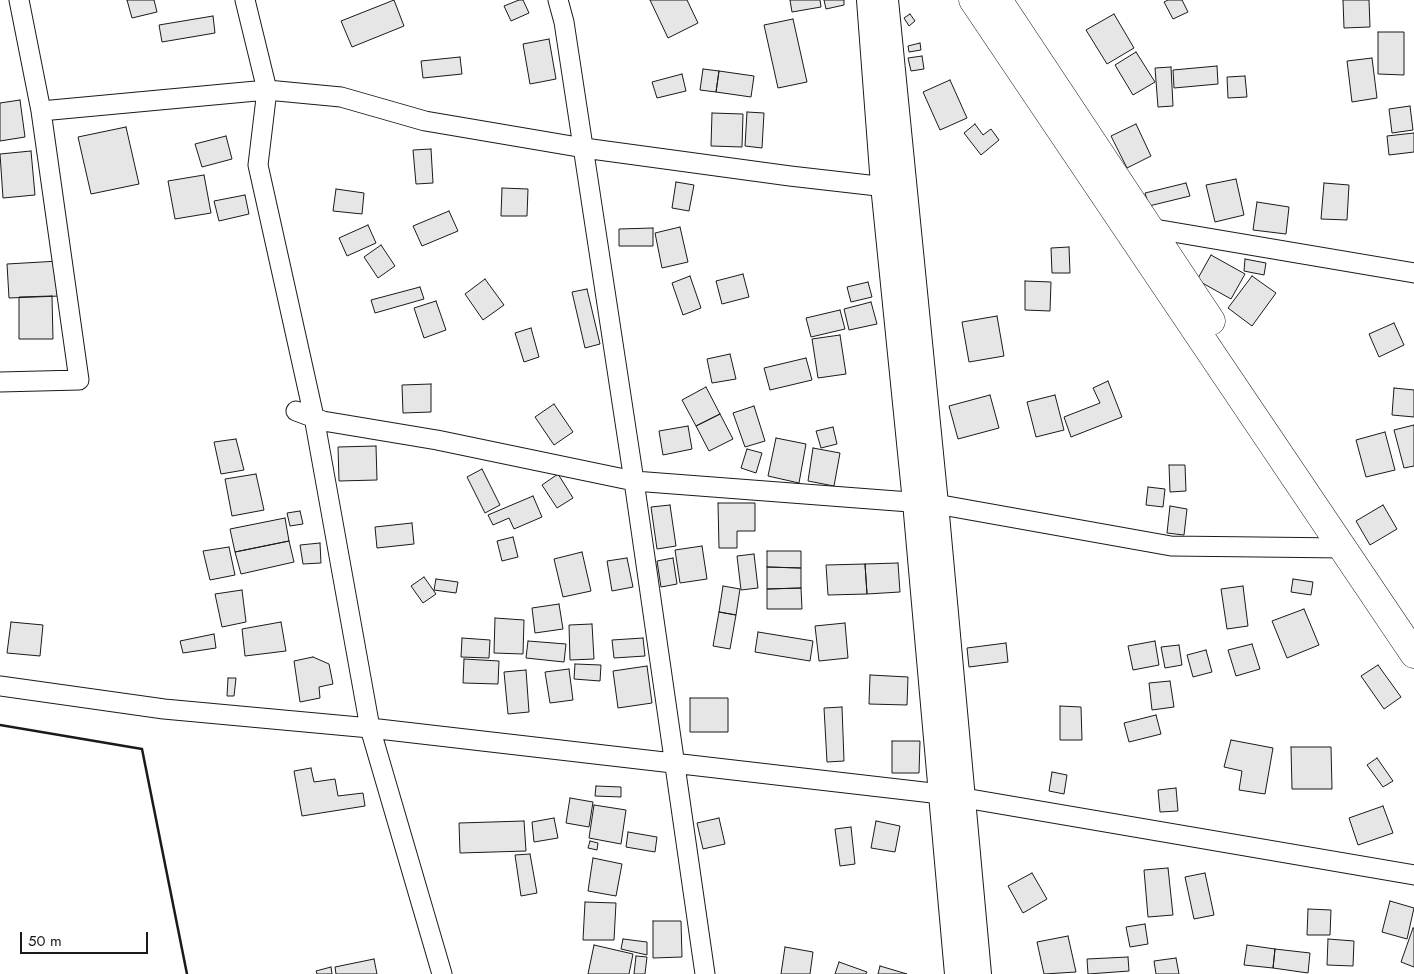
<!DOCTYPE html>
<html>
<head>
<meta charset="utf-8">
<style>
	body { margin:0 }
	#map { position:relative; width:1414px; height:974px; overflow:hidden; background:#fff; font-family:Jost,sans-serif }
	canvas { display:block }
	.scale { position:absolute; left:20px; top:932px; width:128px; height:22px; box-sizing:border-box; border:2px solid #1a1a1a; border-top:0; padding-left:6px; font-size:15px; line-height:18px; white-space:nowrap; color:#1a1a1a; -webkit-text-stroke:4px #fff; paint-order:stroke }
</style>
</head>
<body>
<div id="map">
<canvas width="1414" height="974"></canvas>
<div class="scale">50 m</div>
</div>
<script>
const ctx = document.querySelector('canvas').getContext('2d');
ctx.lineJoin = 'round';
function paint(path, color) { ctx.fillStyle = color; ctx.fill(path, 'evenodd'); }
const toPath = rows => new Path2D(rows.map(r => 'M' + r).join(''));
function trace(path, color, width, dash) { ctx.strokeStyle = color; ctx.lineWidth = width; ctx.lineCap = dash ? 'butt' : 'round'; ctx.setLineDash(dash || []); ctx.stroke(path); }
const building = toPath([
	[127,0,154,0,157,12,132,18,127,0],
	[394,0,404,26,352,47,341,21,394,0],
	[519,0,523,0,529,13,511,21,504,6,519,0],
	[650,0,687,0,698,23,668,38,650,0],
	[790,0,820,0,821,7,792,12,790,0],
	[824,0,844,0,844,5,826,9,824,0],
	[1168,0,1182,0,1188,12,1173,19,1164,2,1168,0],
	[1343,0,1369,0,1370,27,1344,28,1343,0],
	[910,14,915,21,909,26,904,18,910,14],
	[1114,14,1134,48,1107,64,1086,30,1114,14],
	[213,16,215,33,162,42,159,25,213,16],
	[793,19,807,82,778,88,764,25,793,19],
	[1378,32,1404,32,1404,75,1378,74,1378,32],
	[549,39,556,79,530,84,523,44,549,39],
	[920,43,921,50,909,52,908,46,920,43],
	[1136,52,1155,82,1133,95,1115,65,1136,52],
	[922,56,924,69,911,71,908,58,922,56],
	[460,57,462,74,423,78,421,61,460,57],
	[1372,58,1377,98,1352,102,1347,61,1372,58],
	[1217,66,1218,84,1174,88,1173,70,1217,66],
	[1171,67,1173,106,1158,107,1155,68,1171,67],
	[703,69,719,71,716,92,700,90,703,69],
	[719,71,754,76,751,97,716,92,719,71],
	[682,74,686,91,657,98,652,82,682,74],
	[1245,76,1247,97,1228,98,1227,77,1245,76],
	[950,80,967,118,940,130,923,92,950,80],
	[20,100,25,137,0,141,0,103,20,100],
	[1410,106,1413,130,1392,133,1389,109,1410,106],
	[747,112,764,113,762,148,745,146,747,112],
	[712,113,743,114,742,147,711,146,712,113],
	[975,124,983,135,991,129,999,140,981,155,964,133,975,124],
	[1136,124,1151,156,1127,168,1111,136,1136,124],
	[126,127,139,184,91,194,78,137,126,127],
	[1414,133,1414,152,1389,155,1387,136,1414,133],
	[226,136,232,159,202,167,195,144,226,136],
	[431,149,433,183,416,184,413,150,431,149],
	[31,151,35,195,3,198,0,154,31,151],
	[204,175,211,213,175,219,168,181,204,175],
	[1236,179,1244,215,1215,222,1206,185,1236,179],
	[676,182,694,185,689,211,672,208,676,182],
	[1186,183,1190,196,1149,206,1145,193,1186,183],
	[1324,183,1349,185,1347,220,1321,219,1324,183],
	[502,188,528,189,527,216,501,216,502,188],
	[336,189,364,193,362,214,333,211,336,189],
	[245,195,249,214,219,221,214,201,245,195],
	[1257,202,1289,207,1286,234,1253,230,1257,202],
	[449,211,458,231,422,246,413,226,449,211],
	[368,225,376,243,347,256,339,238,368,225],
	[680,227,688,262,662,268,655,233,680,227],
	[653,228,653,246,619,246,619,229,653,228],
	[381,245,395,266,378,278,364,257,381,245],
	[1069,247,1070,273,1052,273,1051,248,1069,247],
	[1211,255,1245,274,1231,299,1197,280,1211,255],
	[1245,259,1266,263,1264,275,1244,271,1245,259],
	[59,261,60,296,9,298,7,264,59,261],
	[743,274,749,297,722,304,716,281,743,274],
	[690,276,701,308,683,315,672,283,690,276],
	[1252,276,1276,293,1252,326,1228,308,1252,276],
	[485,279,504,305,483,320,465,294,485,279],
	[1025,281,1051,282,1050,311,1025,310,1025,281],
	[868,282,872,297,851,302,847,287,868,282],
	[420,287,424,299,375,313,371,300,420,287],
	[587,289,600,344,585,348,572,292,587,289],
	[52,296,53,339,19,339,19,297,52,296],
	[436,301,446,330,424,338,414,308,436,301],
	[871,302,877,324,849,330,844,309,871,302],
	[840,310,845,329,811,337,806,318,840,310],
	[997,316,1004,356,969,362,962,322,997,316],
	[1394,323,1404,345,1379,357,1369,334,1394,323],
	[531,328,539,357,524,362,515,333,531,328],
	[840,335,846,374,818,378,812,339,840,335],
	[730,354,736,379,712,383,707,359,730,354],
	[806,358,812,380,770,390,764,368,806,358],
	[1108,381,1122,417,1071,437,1064,417,1100,403,1093,388,1108,381],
	[431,384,431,412,403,413,402,385,431,384],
	[706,387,720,414,696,426,682,400,706,387],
	[1394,388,1414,390,1414,417,1392,415,1394,388],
	[990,395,999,428,958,439,949,406,990,395],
	[1055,395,1064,430,1036,437,1027,402,1055,395],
	[554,404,573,432,554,445,535,417,554,404],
	[754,406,765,441,745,447,733,413,754,406],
	[720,414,733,439,709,451,696,426,720,414],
	[1414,425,1414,466,1404,468,1394,430,1414,425],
	[688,426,692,449,663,455,659,431,688,426],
	[833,427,837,444,821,448,816,431,833,427],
	[1385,432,1395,470,1366,477,1356,440,1385,432],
	[776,438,806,444,799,483,768,476,776,438],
	[236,439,244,470,221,474,214,442,236,439],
	[376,446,377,480,339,481,338,447,376,446],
	[813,448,840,453,834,486,808,481,813,448],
	[747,449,762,453,756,473,741,468,747,449],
	[1169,465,1185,465,1186,491,1170,492,1169,465],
	[482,469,500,505,485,513,467,477,482,469],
	[256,474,264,510,232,516,225,479,256,474],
	[558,474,573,498,557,508,542,485,558,474],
	[1148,487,1165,489,1163,507,1146,505,1148,487],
	[533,496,542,517,514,529,509,518,493,525,488,515,533,496],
	[718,503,755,503,755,531,737,531,737,548,719,548,718,503],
	[670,505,676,546,657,549,651,507,670,505],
	[1383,505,1397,529,1370,545,1356,521,1383,505],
	[1170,506,1187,509,1184,535,1167,533,1170,506],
	[300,511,303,524,290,526,287,513,300,511],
	[285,518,289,541,235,552,230,529,285,518],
	[412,523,414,544,377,548,375,527,412,523],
	[513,537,518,557,502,561,497,541,513,537],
	[289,541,294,562,241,574,235,552,289,541],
	[320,543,321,563,303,564,300,545,320,543],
	[702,546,707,579,680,583,675,550,702,546],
	[229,547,235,575,210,580,203,551,229,547],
	[767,551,801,551,801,568,767,567,767,551],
	[582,552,591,591,563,597,554,559,582,552],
	[754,554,758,588,741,590,737,556,754,554],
	[627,558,633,587,612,591,607,561,627,558],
	[673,558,677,584,661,587,657,561,673,558],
	[898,563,900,592,867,594,865,564,898,563],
	[865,564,867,594,828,595,826,565,865,564],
	[767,567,801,568,801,588,767,589,767,567],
	[424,577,436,594,423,603,411,586,424,577],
	[436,579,458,582,456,593,434,590,436,579],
	[1293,579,1313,582,1311,595,1291,592,1293,579],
	[723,586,740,589,736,615,719,612,723,586],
	[1243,586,1248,626,1227,629,1221,589,1243,586],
	[801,588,802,609,767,609,767,589,801,588],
	[242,590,246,622,222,627,215,594,242,590],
	[559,604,563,629,535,633,532,608,559,604],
	[1304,609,1319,645,1287,658,1272,621,1304,609],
	[719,612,736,615,730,649,713,646,719,612],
	[495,618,524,620,523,654,494,653,495,618],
	[11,622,43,625,40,656,7,653,11,622],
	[281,622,286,651,245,656,242,629,281,622],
	[845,623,848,658,819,661,815,626,845,623],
	[592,624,594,659,570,660,569,625,592,624],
	[758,632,813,641,810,661,755,652,758,632],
	[214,634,216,648,183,653,180,641,214,634],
	[462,638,490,640,489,658,461,657,462,638],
	[643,638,645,656,614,658,612,640,643,638],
	[528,641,566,644,564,662,526,658,528,641],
	[1155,641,1159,665,1133,670,1128,646,1155,641],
	[1006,643,1008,662,969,667,967,648,1006,643],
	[1252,644,1260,669,1236,676,1228,650,1252,644],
	[1179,645,1182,665,1165,668,1161,647,1179,645],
	[1206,650,1212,672,1193,677,1187,655,1206,650],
	[313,657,329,664,333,684,319,687,320,698,300,702,294,661,313,657],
	[464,659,499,661,498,684,463,683,464,659],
	[575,664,601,665,600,681,574,679,575,664],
	[1378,665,1401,697,1384,709,1361,676,1378,665],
	[647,666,652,703,618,708,613,671,647,666],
	[569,669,573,700,550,703,545,672,569,669],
	[526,670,529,712,508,714,504,672,526,670],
	[870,675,908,677,907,705,869,704,870,675],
	[228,678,236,678,234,696,227,696,228,678],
	[1170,681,1174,707,1152,710,1149,683,1170,681],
	[690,698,728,698,728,732,690,732,690,698],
	[1060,706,1081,707,1082,740,1060,740,1060,706],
	[842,707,844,761,827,762,824,708,842,707],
	[1156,715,1161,734,1129,742,1124,723,1156,715],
	[1231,740,1273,748,1265,794,1239,790,1242,771,1224,767,1231,740],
	[892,741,920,741,919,773,892,773,892,741],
	[1291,747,1331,747,1332,789,1292,789,1291,747],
	[1377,758,1393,781,1383,787,1367,765,1377,758],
	[311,768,314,782,335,779,338,796,363,793,365,806,302,816,294,771,311,768],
	[1052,772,1067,775,1064,794,1049,791,1052,772],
	[596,786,621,787,621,797,595,796,596,786],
	[1176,788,1178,811,1160,812,1158,790,1176,788],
	[570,798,593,802,589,827,566,823,570,798],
	[594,805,626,810,621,844,589,838,594,805],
	[1383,806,1393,833,1358,845,1349,818,1383,806],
	[554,818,558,838,534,842,532,822,554,818],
	[719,818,725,844,703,849,697,823,719,818],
	[524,821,526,851,460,853,459,823,524,821],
	[876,821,900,826,895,852,871,848,876,821],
	[851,827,855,864,840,866,835,829,851,827],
	[628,832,657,837,655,852,626,847,628,832],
	[590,841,598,843,597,850,588,848,590,841],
	[530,854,537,893,521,896,515,855,530,854],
	[593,858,622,864,616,896,588,891,593,858],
	[1168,868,1173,915,1148,917,1144,870,1168,868],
	[1032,873,1047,899,1023,913,1008,886,1032,873],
	[1205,873,1214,915,1194,919,1185,877,1205,873],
	[1390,901,1414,908,1407,939,1382,932,1390,901],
	[585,902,616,903,614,940,583,940,585,902],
	[1308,909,1331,910,1330,935,1307,935,1308,909],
	[653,921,681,921,682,957,653,958,653,921],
	[1145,924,1148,944,1130,947,1126,927,1145,924],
	[1413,928,1414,928,1414,967,1401,962,1413,928],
	[1068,936,1076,972,1044,974,1037,942,1068,936],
	[623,939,647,942,647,955,621,949,623,939],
	[1328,939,1354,941,1353,966,1327,965,1328,939],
	[594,945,633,954,629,974,588,974,594,945],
	[1247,945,1275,949,1273,968,1244,965,1247,945],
	[785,947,813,952,810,974,781,974,785,947],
	[1275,949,1310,953,1308,973,1273,968,1275,949],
	[636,956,647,957,645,974,634,974,636,956],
	[1128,957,1129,971,1088,974,1087,959,1128,957],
	[1176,958,1179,974,1156,974,1154,961,1176,958],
	[374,959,377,974,336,974,335,967,374,959],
	[839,962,867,972,866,974,835,974,839,962],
	[880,966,907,974,878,974,880,966],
	[331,967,332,974,317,974,316,971,331,967]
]);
const minor = toPath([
	[245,0,267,90,258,165,314,417,370,728,442,974],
	[558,0,564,22,634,481,705,974],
	[41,111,267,90,341,97,425,121,584,148,790,176,895,188],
	[1143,227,1414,273],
	[0,382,79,380,41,111,19,0],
	[296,411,323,421,437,440,634,481,936,504,1171,546,1344,548],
	[0,686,164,709,370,728,941,794,1414,875]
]);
const major = toPath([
	[869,0,883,185,915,502,957,974],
	[886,0,936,504,979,974]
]);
const highway = toPath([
	[973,0,1414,654],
	[998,0,1211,321]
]);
const wall = toPath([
	[0,725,142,749,187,974]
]);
paint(building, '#e6e6e6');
trace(building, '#1a1a1a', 1);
trace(minor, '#1a1a1a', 21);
trace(major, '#1a1a1a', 26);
trace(highway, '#1a1a1a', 29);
trace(minor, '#fff', 19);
trace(major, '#fff', 24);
trace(highway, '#fff', 28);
trace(wall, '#1a1a1a', 2.5);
</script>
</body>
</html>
